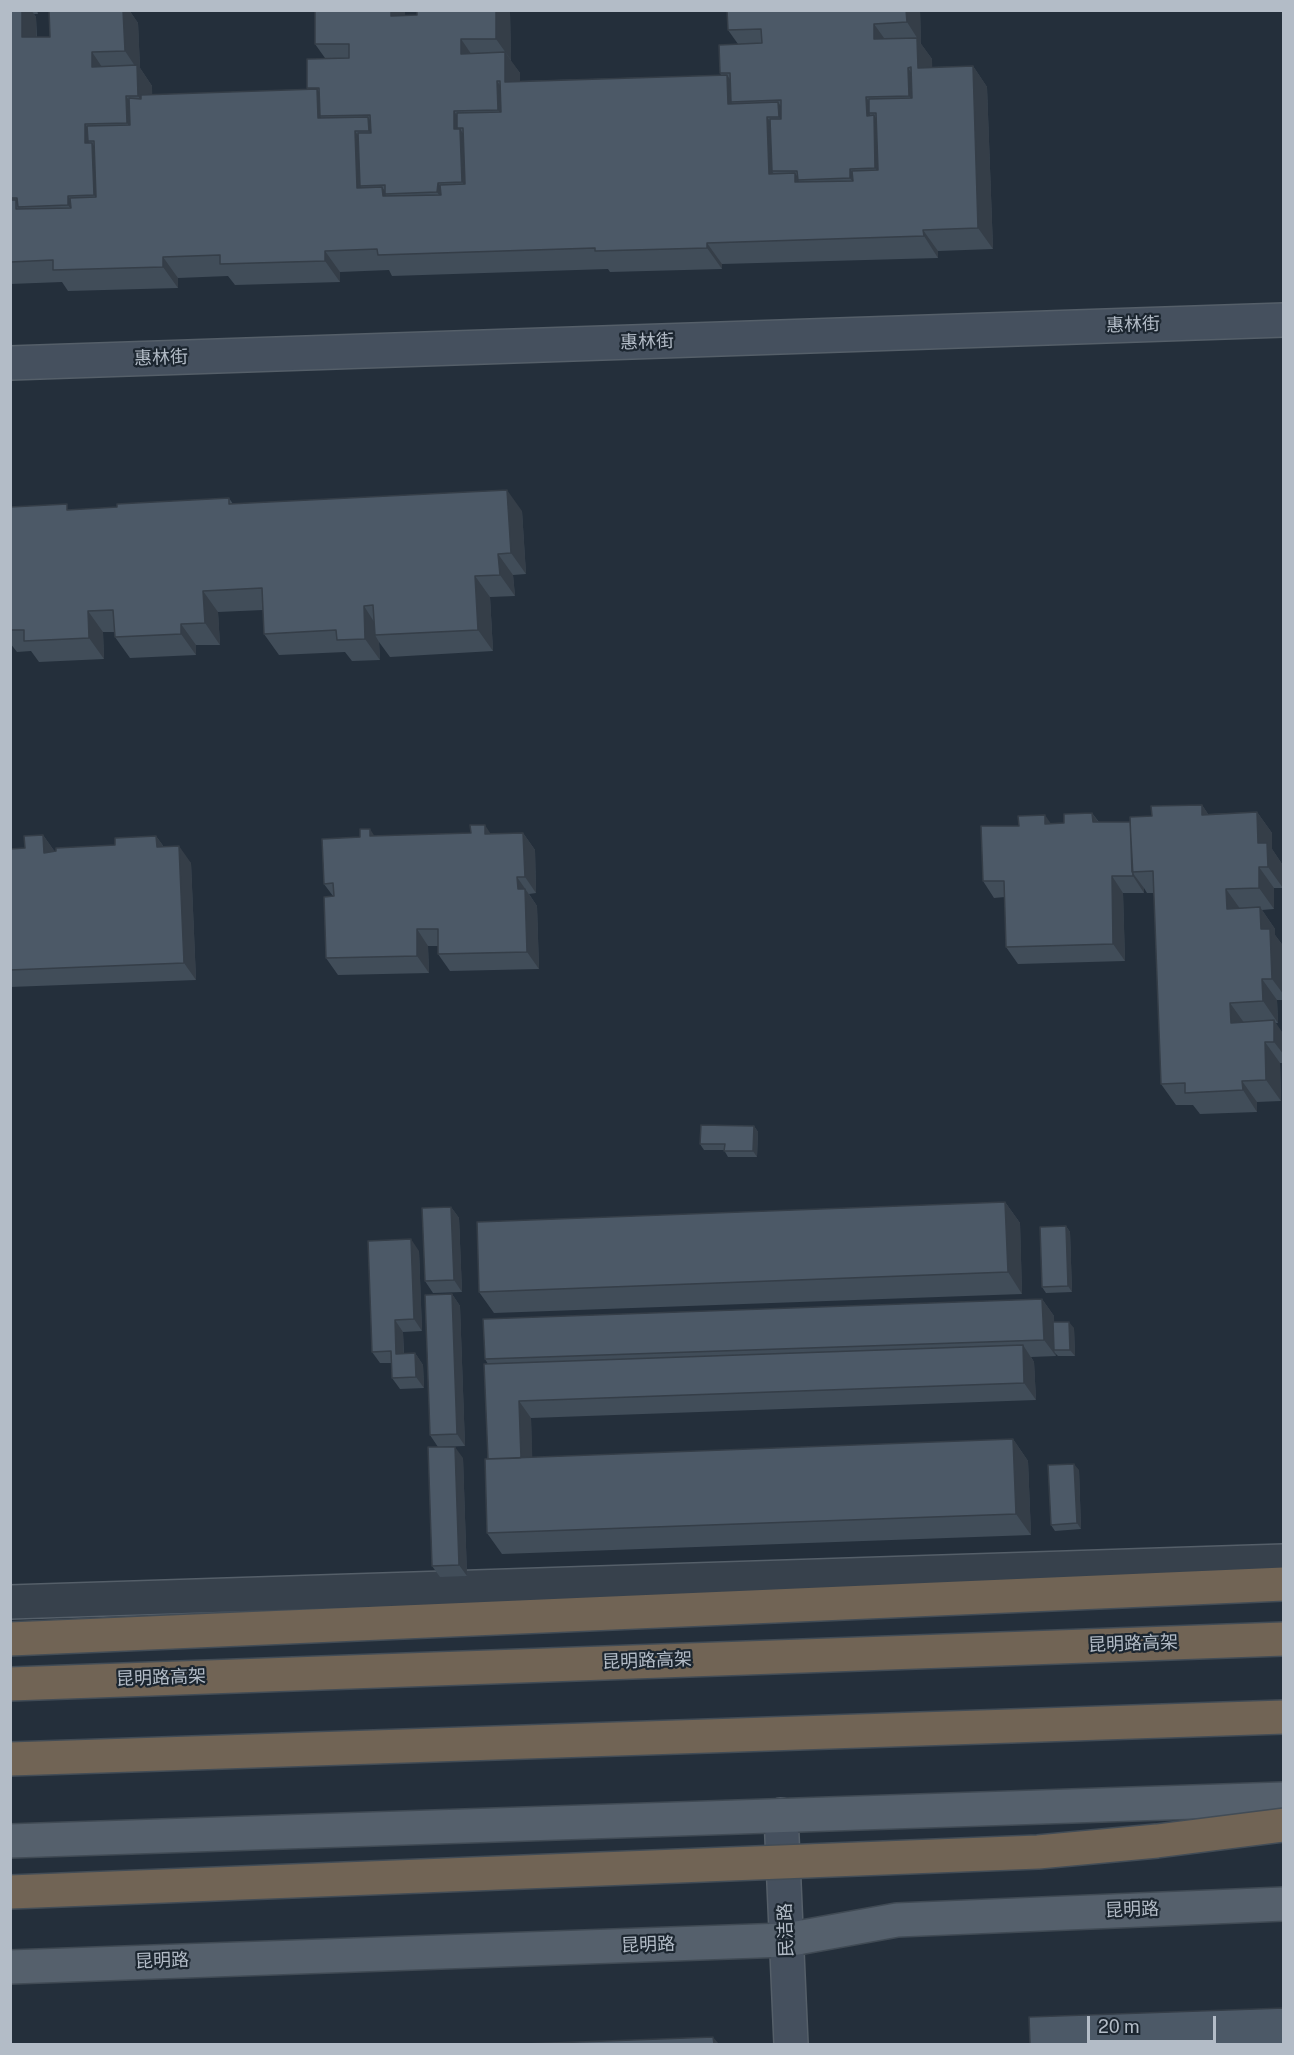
<!DOCTYPE html>
<html>
<head>
<meta charset="utf-8">
<style>
	body { margin:0 }
	#map { position:relative; width:1294px; height:2055px; overflow:hidden; background:#242f3b; font-family:"Public Sans",sans-serif }
	canvas { display:block }
	.frame { position:absolute; inset:0; border:12px solid #b3bcc7; pointer-events:none }
	.scale { position:absolute; left:1087px; top:2016px; width:129px; height:27px; box-sizing:border-box; border:3px solid #b3bcc7; border-top:0; padding-left:8px; font-size:18px; line-height:21px; white-space:nowrap; color:#b3bcc7; -webkit-text-stroke:4px #1c2630; paint-order:stroke }
</style>
</head>
<body>
<div id="map">
<canvas width="1294" height="2055"></canvas>
<div class="frame"></div>
<div class="scale">20 m</div>
</div>
<script>
const ctx = document.querySelector('canvas').getContext('2d');
ctx.lineJoin = 'round';
const toPath = rows => new Path2D(rows.map(r => 'M' + r).join(''));
function trace(path, color, width, dash) { ctx.strokeStyle = color; ctx.lineWidth = width; ctx.lineCap = dash ? 'butt' : 'round'; ctx.setLineDash(dash || []); ctx.stroke(path); }
function paint(path, color) { ctx.fillStyle = color; ctx.fill(path, 'evenodd'); }
function drawText(font, color, halo, rows, align = 'center') {
  ctx.font = font + ' "Public Sans","Noto Sans SC",sans-serif'; ctx.lineWidth = 4.5; ctx.setLineDash([]); ctx.textBaseline = 'middle'; ctx.strokeStyle = halo; ctx.fillStyle = color; for (const [text, x, y, turn = 0] of rows) {
    ctx.save(); ctx.translate(x, y); ctx.rotate((+turn || 0) * Math.PI / 180); ctx.textAlign = isNaN(turn) ? turn : align; if (halo) ctx.strokeText(text, 0, 0); ctx.fillText(text, 0, 0); ctx.restore();
  }
}
const street = toPath([
	[10,1602,1284,1561]
]);
const secondary = toPath([
	[10,363,1284,320],
	[781,1815,791,2044]
]);
const primary = toPath([
	[10,1841,1284,1799],
	[10,1967,786,1940,897,1920,1284,1904]
]);
const highway = toPath([
	[10,1639,1284,1584],
	[10,1684,1284,1639],
	[10,1759,1284,1717]
]);
const highwayBridge = toPath([
	[10,1892,1038,1852,1157,1841,1284,1825]
]);
const wall = toPath([
	[10,10,37,10,38,14,34,14,36,17,37,37,50,37,49,10,129,10,138,23,140,68,152,86,152,95,308,89,307,88,325,58,315,44,405,10,405,15,417,15,417,10,509,10,510,12,511,60,510,60,520,73,520,81,721,75,720,73,738,44,728,30,920,10,921,44,932,59,932,67,973,66,987,87,993,249,938,251,938,258,722,264,722,269,610,272,608,269,392,276,389,270,340,272,340,282,235,285,228,276,178,278,178,288,68,291,62,282,10,284],
	[229,498,233,504,522,511,526,574,513,575,515,596,490,597,493,651,390,657,379,642,380,660,352,661,345,652,279,655,264,634,263,610,218,612,220,645,196,645,196,655,130,658,115,637,115,632,103,632,104,659,39,662,31,651,17,652,10,643,10,507,71,510,117,507],
	[1202,805,1208,814,1257,812,1272,833,1272,849,1282,864,1283,888,1274,888,1274,909,1262,910,1275,929,1275,935,1284,947,1284,1000,1277,1000,1278,1023,1275,1023,1284,1035,1284,1063,1280,1063,1281,1101,1257,1102,1257,1112,1200,1114,1193,1105,1176,1105,1161,1084,1154,893,1147,893,1144,888,1144,893,1123,893,1125,961,1018,964,1006,947,1005,897,994,898,983,881,1019,826,1064,823,1092,813,1099,822,1130,822,1152,816],
	[523,833,535,850,536,893,529,894,537,906,539,969,450,971,438,954,438,946,428,946,429,973,338,975,326,958,333,896,324,884,360,837,375,836],
	[43,835,55,852,115,845,156,836,164,847,191,863,196,980,10,987,10,849,25,848],
	[754,1126,758,1132,757,1157,728,1157,724,1150,704,1150,700,1144],
	[1005,1202,1020,1223,1022,1294,494,1313,479,1292],
	[451,1207,459,1218,462,1292,433,1293,425,1281],
	[1066,1226,1070,1232,1072,1292,1046,1293,1042,1287],
	[419,1251,422,1331,403,1332,404,1354,415,1353,423,1365,424,1388,400,1389,392,1378,392,1363,380,1363,372,1352],
	[452,1294,460,1306,465,1446,438,1447,430,1435],
	[1042,1299,1054,1316,1054,1322,1074,1328,1075,1356,1058,1356,1055,1353,1056,1356,1031,1357,1034,1362,1036,1400,531,1418,532,1458,1013,1439,1028,1461,1031,1535,502,1554,487,1533,488,1364,485,1359],
	[463,1458,467,1576,440,1577,432,1566],
	[1079,1470,1081,1529,1055,1531,1051,1525]
]);
const shadedWall = toPath([
	[22,10,31,10,36,17,37,59,22,37],
	[123,10,129,10,138,23,140,68,152,86,153,117,138,96,137,69,125,51],
	[391,10,405,10,406,37,391,16],
	[496,10,509,10,510,12,511,60,496,39],
	[906,10,920,10,921,44,907,22],
	[874,24,889,45,874,39],
	[917,38,932,59,933,89,918,68],
	[461,39,476,61,461,54],
	[92,52,106,73,92,67],
	[505,52,520,73,520,103,505,82],
	[973,66,987,87,993,249,978,228],
	[908,68,923,89,924,117,909,96],
	[727,75,742,96,731,102,743,119,728,104],
	[497,81,512,102,513,131,498,110],
	[317,89,332,110,320,116,333,134,318,118],
	[126,96,141,117,142,144,127,123],
	[866,97,881,118,876,113,869,113,874,120,874,115,888,137,890,189,875,168,867,116],
	[778,102,793,123,794,138,779,117],
	[454,111,469,133,463,128,457,128,460,132,460,129,475,150,477,203,462,182,454,129],
	[368,117,383,138,383,152,369,131],
	[767,117,782,138,772,171,784,189,769,174],
	[85,124,99,145,94,141,88,141,92,147,92,143,107,164,108,216,94,195,85,143],
	[355,131,370,153,360,186,372,203,357,188],
	[850,169,865,190,865,199,850,178],
	[795,173,800,180,798,180,810,197,795,182],
	[438,183,453,204,452,214,437,192],
	[382,187,387,194,385,194,397,212,383,196],
	[68,196,83,217,83,226,68,205],
	[923,230,938,251,938,258,924,236],
	[707,243,722,264,722,269,707,248],
	[325,251,340,272,340,282,325,261],
	[163,257,178,278,178,288,163,267],
	[507,490,522,511,526,574,511,553],
	[498,554,513,575,515,596,500,575],
	[475,576,490,597,493,651,478,630],
	[203,591,218,612,220,645,205,623],
	[364,606,378,628,375,635,379,642,380,660,365,639],
	[88,611,103,632,104,659,89,638],
	[181,624,196,645,196,655,181,634],
	[1202,805,1216,826,1202,815],
	[1257,812,1272,833,1272,849,1282,864,1283,888,1268,867,1258,843],
	[1092,813,1104,830,1093,822],
	[1045,815,1056,831,1045,824],
	[485,825,496,842,485,834],
	[370,829,381,846,370,836],
	[523,833,535,850,536,893,525,877],
	[43,835,55,852,44,853],
	[156,836,168,853,157,847],
	[179,846,191,863,196,980,184,963],
	[1259,867,1274,888,1274,909,1259,888],
	[1132,872,1144,888,1144,893,1133,876],
	[1112,876,1123,893,1125,961,1113,944],
	[517,877,537,906,539,969,527,952,518,889],
	[1226,889,1241,910,1227,909],
	[1260,907,1275,929,1275,935,1284,947,1284,995,1272,979,1261,929],
	[417,929,428,946,429,973,417,956],
	[1262,979,1277,1000,1278,1023,1263,1001],
	[1230,1003,1245,1024,1231,1023],
	[1274,1020,1284,1035,1284,1055,1274,1042],
	[1265,1042,1280,1063,1281,1101,1266,1080],
	[1242,1081,1257,1102,1257,1112,1243,1090],
	[754,1126,758,1132,757,1157,753,1151],
	[1005,1202,1020,1223,1022,1294,1008,1272],
	[451,1207,459,1218,462,1292,454,1280],
	[1066,1226,1070,1232,1072,1292,1068,1286],
	[411,1239,419,1251,422,1331,414,1319],
	[452,1294,460,1306,465,1446,457,1434],
	[1042,1299,1054,1316,1055,1350,1054,1350,1056,1356,1044,1340],
	[395,1320,403,1332,404,1365,396,1354],
	[1069,1322,1074,1328,1075,1356,1070,1350],
	[1023,1345,1034,1362,1036,1400,1024,1383],
	[415,1353,423,1365,424,1388,416,1377],
	[519,1401,531,1418,533,1477,521,1461],
	[1013,1439,1028,1461,1031,1535,1016,1514],
	[455,1447,463,1458,467,1576,459,1565],
	[1074,1464,1079,1470,1081,1529,1077,1523],
	[713,2037,719,2044,714,2044]
]);
const building = toPath([
	[10,10,22,10,22,37,50,37,49,10,123,10,125,51,92,52,92,67,137,65,138,96,126,96,127,123,85,124,85,143,92,143,94,195,68,196,68,205,18,207,17,198,10,198,10,10],
	[315,10,391,10,391,16,417,15,417,10,496,10,496,39,461,39,461,54,505,52,505,82,727,75,728,104,778,102,779,117,767,117,769,174,795,173,795,182,853,181,852,171,878,170,876,113,869,113,869,99,912,98,911,67,908,68,909,96,866,97,867,116,874,115,875,168,850,169,850,178,798,180,797,171,772,171,770,119,781,119,781,100,731,102,730,73,720,73,719,45,762,43,761,29,728,30,727,10,906,10,907,22,874,24,874,39,917,38,918,68,973,66,978,228,923,230,924,236,707,243,707,248,595,251,595,248,378,255,377,249,325,251,325,261,220,264,220,255,163,257,163,267,53,270,53,260,10,262,10,200,16,200,16,209,71,208,70,198,96,197,94,141,88,141,87,126,130,125,129,98,141,99,141,95,317,89,318,118,368,117,369,131,355,131,357,188,382,187,383,196,441,195,440,185,465,184,463,128,457,128,457,113,501,112,500,81,497,81,498,110,454,111,454,129,460,129,462,182,438,183,437,192,385,194,385,185,360,186,358,133,371,133,370,115,320,116,319,88,307,88,307,59,349,58,349,44,315,44,315,10],
	[507,490,511,553,498,554,500,575,475,576,478,630,375,635,373,605,364,606,365,639,337,640,336,630,264,634,262,588,203,591,205,623,181,624,181,634,115,637,113,610,88,611,89,638,24,641,24,630,10,630,10,507,67,504,67,510,117,507,117,504,229,498,229,504,507,490],
	[1202,805,1202,815,1257,812,1258,843,1267,843,1268,867,1259,867,1259,888,1226,889,1227,909,1260,907,1261,929,1270,929,1272,979,1262,979,1263,1001,1230,1003,1231,1023,1274,1020,1274,1042,1265,1042,1266,1080,1242,1081,1243,1090,1185,1093,1185,1083,1161,1084,1153,871,1132,872,1130,817,1152,816,1151,806,1202,805],
	[1092,813,1093,822,1130,822,1133,876,1112,876,1113,944,1006,947,1004,881,983,881,981,826,1019,826,1018,816,1045,815,1045,824,1064,823,1064,814,1092,813],
	[470,825,485,825,485,834,523,833,525,877,517,877,518,889,525,889,527,952,438,954,438,929,417,929,417,956,326,958,324,897,334,896,333,883,324,884,322,839,360,837,360,829,370,829,370,836,471,833,470,825],
	[43,835,44,853,56,851,56,848,115,845,115,838,156,836,157,847,179,846,184,963,10,970,10,849,25,848,24,836,43,835],
	[701,1125,754,1126,753,1151,724,1151,725,1144,700,1144,701,1125],
	[1005,1202,1008,1272,479,1292,477,1222,1005,1202],
	[451,1207,454,1280,425,1281,422,1208,451,1207],
	[1066,1226,1068,1286,1042,1287,1040,1227,1066,1226],
	[411,1239,414,1319,395,1320,396,1354,415,1353,416,1377,392,1378,391,1351,372,1352,368,1241,411,1239],
	[452,1294,457,1434,430,1435,425,1295,452,1294],
	[1042,1299,1044,1340,485,1359,483,1319,1042,1299],
	[1053,1322,1069,1322,1070,1350,1054,1350,1053,1322],
	[1023,1345,1024,1383,519,1401,521,1458,488,1459,484,1364,1023,1345],
	[1013,1439,1016,1514,487,1533,485,1459,1013,1439],
	[428,1447,455,1447,459,1565,432,1566,428,1447],
	[1074,1464,1077,1523,1051,1525,1048,1465,1074,1464],
	[1284,2008,1284,2044,1030,2044,1029,2017,1284,2008],
	[713,2037,714,2044,524,2044,713,2037]
]);
const streetNames = [
	["惠林街",1133,325,-2],
	["惠林街",647,342,-2],
	["惠林街",161,358,-2],
	["昆明路高架",1133,1644,-2],
	["昆明路高架",647,1661,-2],
	["昆明路高架",161,1678,-2],
	["昆明路",1132,1910,-2],
	["民洁路",786,1930,-92],
	["昆明路",648,1945,-2],
	["昆明路",162,1961,-2]
];
trace(street, '#555f69', 36);
trace(secondary, '#555f69', 36);
trace(primary, '#404a54', 36);
trace(highway, '#424c56', 36);
trace(street, '#37414c', 33);
trace(secondary, '#45505e', 33);
trace(primary, '#55606c', 33);
trace(highway, '#716455', 33);
trace(highwayBridge, '#424c56', 36, []);
trace(highwayBridge, '#716455', 33);
paint(wall, '#414d59');
paint(shadedWall, '#353e48');
paint(building, '#4c5967');
trace(building, '#353e48', 1.5);
drawText('18px', '#b3bcc7', '#1c2630', streetNames);
</script>
</body>
</html>
